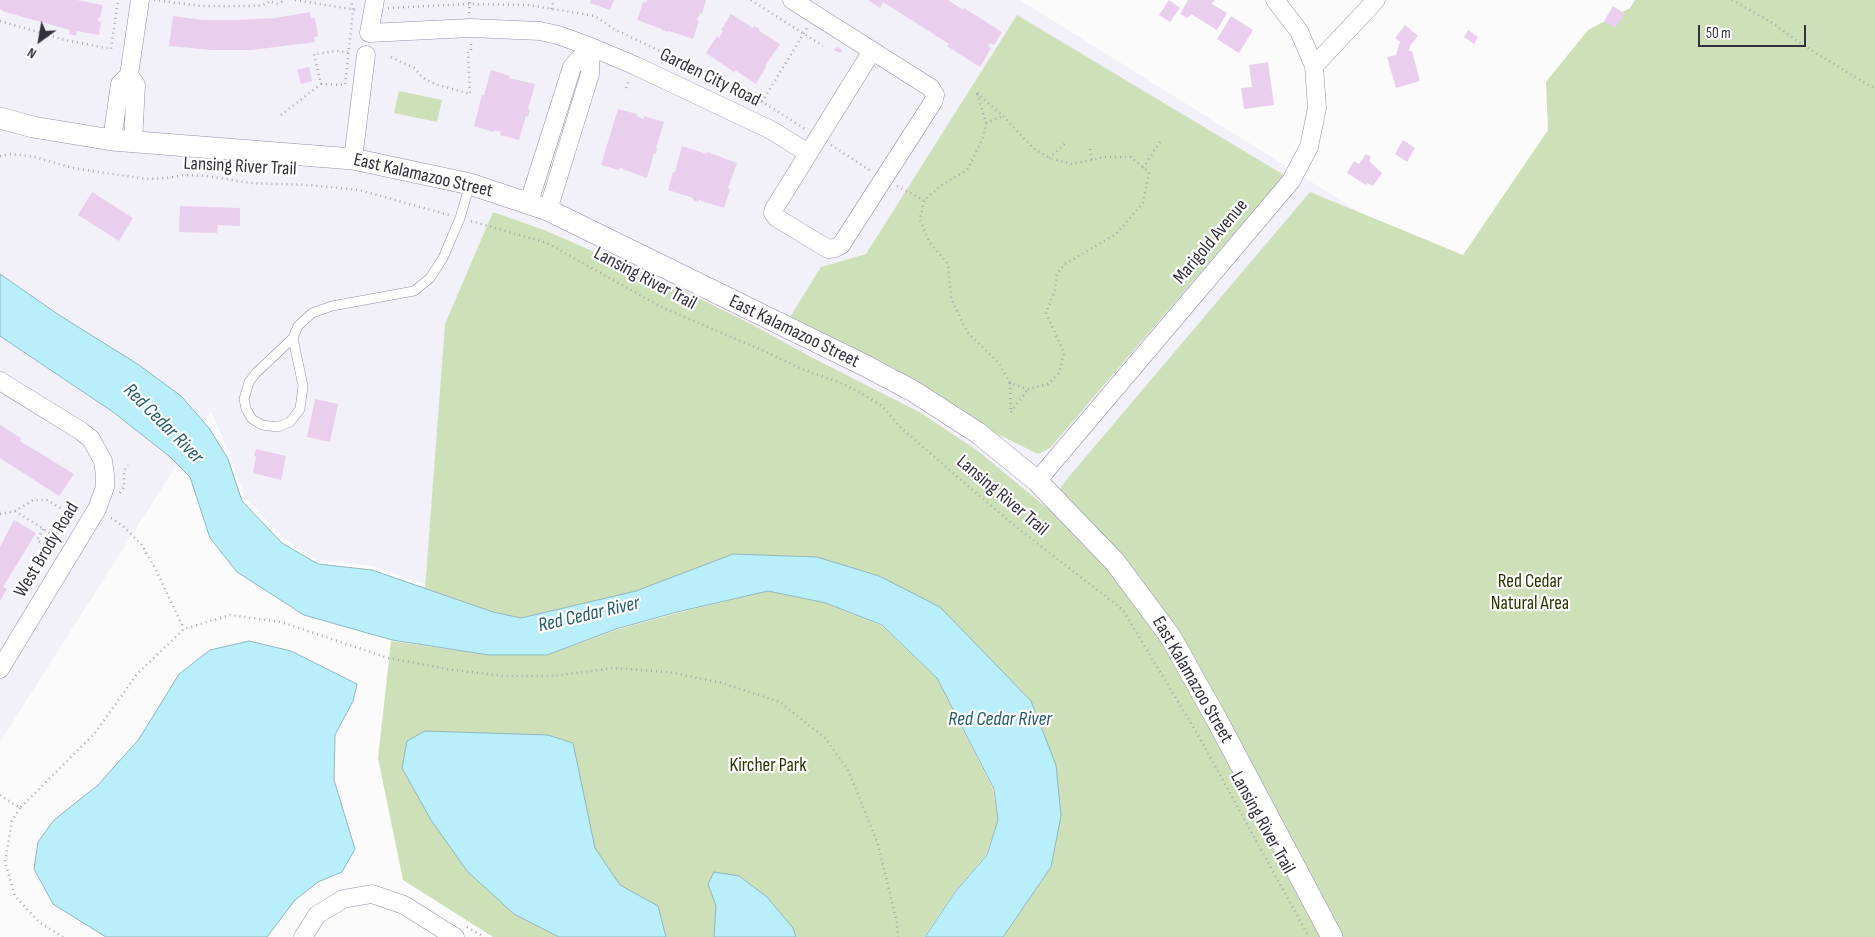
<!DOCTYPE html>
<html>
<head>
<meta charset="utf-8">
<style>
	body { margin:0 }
	#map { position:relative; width:1875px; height:937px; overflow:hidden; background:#fbfbfb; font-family:"Sofia Sans Condensed",sans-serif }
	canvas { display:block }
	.north { position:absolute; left:15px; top:15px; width:50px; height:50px; -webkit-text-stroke:4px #fff; paint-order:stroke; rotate:212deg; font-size:14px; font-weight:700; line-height:20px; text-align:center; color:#34313f }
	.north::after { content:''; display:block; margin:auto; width:18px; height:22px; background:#34313f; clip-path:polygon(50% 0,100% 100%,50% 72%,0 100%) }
	.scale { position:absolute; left:1698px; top:25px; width:108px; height:22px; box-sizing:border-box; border:2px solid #34313f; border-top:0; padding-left:6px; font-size:15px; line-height:18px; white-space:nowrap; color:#34313f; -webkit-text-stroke:4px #fff; paint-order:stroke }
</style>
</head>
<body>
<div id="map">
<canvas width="1875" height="937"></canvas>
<div class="north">N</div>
<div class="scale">50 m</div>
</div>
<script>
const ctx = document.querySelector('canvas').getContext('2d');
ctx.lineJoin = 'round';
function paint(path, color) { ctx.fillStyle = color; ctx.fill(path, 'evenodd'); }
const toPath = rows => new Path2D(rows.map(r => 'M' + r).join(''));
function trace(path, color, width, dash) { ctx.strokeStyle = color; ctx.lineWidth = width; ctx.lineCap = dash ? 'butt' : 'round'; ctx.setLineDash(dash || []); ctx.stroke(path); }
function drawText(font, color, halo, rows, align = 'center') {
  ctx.font = font + ' "Sofia Sans Condensed",sans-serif'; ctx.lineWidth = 4.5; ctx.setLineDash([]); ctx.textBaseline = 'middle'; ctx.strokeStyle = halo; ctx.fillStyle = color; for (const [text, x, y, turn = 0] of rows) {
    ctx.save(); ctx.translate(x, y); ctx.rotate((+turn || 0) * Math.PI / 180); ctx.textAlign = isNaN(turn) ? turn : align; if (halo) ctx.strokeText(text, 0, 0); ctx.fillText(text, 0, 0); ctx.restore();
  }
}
const built = toPath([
	[0,0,1020,0,1470,281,1875,0,1748,937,1055,868,880,573,492,607,372,566,318,560,284,539,245,498,231,458,211,411,0,742]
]);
const green = toPath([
	[1635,0,1875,0,1875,937,1003,937,1051,867,879,576,817,557,733,554,636,591,521,618,493,612,425,589,445,324,493,212,544,230,680,289,753,325,811,357,921,413,978,451,1047,508,1067,479,1310,192,1463,255,1548,130,1546,82,1588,30,1630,8],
	[1017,15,1284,175,1050,448,1038,454,993,432,892,367,790,317,821,267,866,254],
	[399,91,442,100,437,122,394,113],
	[768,591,826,603,882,626,937,678,993,789,998,820,986,855,955,891,924,937,493,937,403,880,378,758,391,641,489,655,547,655,616,630,677,613]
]);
const water = toPath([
	[0,274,59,315,139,365,181,396,209,428,228,459,242,501,282,543,318,564,372,570,493,612,521,618,636,591,733,554,817,557,879,576,940,607,1031,701,1056,765,1061,816,1051,867,1003,937,925,937,955,892,987,855,998,820,994,789,937,678,882,625,826,603,768,591,677,612,616,629,547,655,489,655,392,640,304,615,237,572,210,538,190,477,169,456,113,412,0,336,0,274],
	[249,641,291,651,357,684,353,701,335,735,334,780,355,849,342,872,318,882,295,900,267,937,106,937,53,904,34,869,38,842,54,820,98,785,139,739,179,674,210,650,249,641],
	[425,731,548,735,573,743,595,848,620,885,658,906,666,937,559,937,514,914,467,871,431,820,402,768,407,741,425,731],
	[714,872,739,876,767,897,793,928,796,937,714,937,716,906,708,884,714,872]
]);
const building = toPath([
	[0,0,77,0,103,5,100,18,98,17,98,21,101,22,99,35,77,31,76,36,69,34,70,30,5,12,0,9],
	[591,0,614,0,610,10,590,3],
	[647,0,706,0,702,14,700,13,697,20,699,21,693,39,669,31,668,32,662,30,662,29,637,20,643,2,646,3],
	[868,0,948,0,963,10,964,8,1002,32,994,45,990,43,988,46,991,48,980,67,947,46,949,44,883,2,880,8],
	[1169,0,1180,8,1170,22,1159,15],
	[1188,0,1215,0,1212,4,1227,13,1217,30,1191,14,1188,18,1180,14],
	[1613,6,1625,14,1615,28,1604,21],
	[310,12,311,18,315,18,318,36,314,37,315,42,252,50,212,50,169,46,173,16,203,20,236,20,275,18],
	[731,14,753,28,754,26,760,29,759,31,780,44,765,66,766,67,756,84,735,70,734,72,706,53,717,36,719,38,723,31,721,30],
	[1231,16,1253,30,1239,53,1217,39],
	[1405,25,1418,36,1410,46,1409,51,1412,51,1420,81,1396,88,1387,57,1396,55,1400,42,1395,38],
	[1468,30,1478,37,1474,44,1464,37],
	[837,46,842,50,840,53,834,50],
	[1268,62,1274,105,1244,109,1241,88,1252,87,1249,65],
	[309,67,312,81,301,84,297,70],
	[491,70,510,76,509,78,535,84,528,109,530,110,528,117,526,116,519,140,500,135,501,132,494,130,493,132,474,126,482,95,484,95],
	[618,109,637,114,636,116,644,119,644,116,664,122,656,148,657,148,656,154,654,153,647,178,620,168,619,170,601,165],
	[1403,140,1415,148,1407,162,1395,154],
	[682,146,707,154,707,152,737,163,728,188,730,189,724,208,699,200,699,202,693,200,693,198,668,190,673,172,675,172],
	[1366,154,1371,157,1369,161,1382,173,1373,186,1367,183,1366,185,1347,173,1354,161,1359,164],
	[92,192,133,218,119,241,78,215],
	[180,206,240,208,240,226,218,225,217,233,179,232],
	[315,399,338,404,330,442,307,437],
	[0,425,21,438,20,441,74,474,59,496,0,458],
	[256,449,286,456,281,480,253,473,256,457,254,456],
	[14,520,36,533,3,587,7,589,0,601,0,547]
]);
const path = toPath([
	[154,0,201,6,252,6,263,5,271,1],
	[295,0,358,10],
	[751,0,823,46],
	[1732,0,1771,22,1800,43,1863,82,1875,88],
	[272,2,278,4,285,0],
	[388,8,468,4,528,5,595,16,614,29,750,94,805,129],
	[551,9,554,0],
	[469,13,470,0],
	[0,21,65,40,111,49,118,0],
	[471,44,471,53],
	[391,57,414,68,423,78,435,84,470,94,468,52],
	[321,84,345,85,353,10,351,0],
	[626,88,629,80],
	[977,93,1003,116,1033,148,1049,158,1072,164,1105,157,1131,157,1149,172,1143,203,1116,234,1065,264,1057,273,1055,290,1046,313,1064,353,1059,373,1048,384,1028,389,1010,383,998,362,967,332,951,298,948,264,930,243,920,220,924,200,942,185,967,170,984,136,986,123,977,93],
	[762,102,807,28],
	[281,115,321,84,314,54,337,51,352,53],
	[986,123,1003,116],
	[831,145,871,171],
	[1090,149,1092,160],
	[0,156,11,154,20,155,35,157,73,168,146,179,167,178,184,175,206,176,251,183,308,185,359,190,449,215],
	[1049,158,1067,142],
	[1143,168,1160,142],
	[897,186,924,200],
	[471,221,547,243,661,307,764,351,802,369,841,383,866,396,882,406,901,428,1010,522,1123,610,1198,735,1309,937],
	[1010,383,1011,413],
	[1011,412,1028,389],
	[120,493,124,487,124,471,128,465],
	[15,511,56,537],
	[0,514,15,511,33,500,47,500,71,514],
	[111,518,123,526,141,544,155,568,184,629],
	[43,529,37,540,49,548],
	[0,795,20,808,95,733,137,674,184,629,230,615,281,622,388,658,453,670,504,676,553,676,614,668,669,672,722,683,780,702,825,738,848,770,878,844,897,923,898,937],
	[20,808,12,821,5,862,15,896,39,922,63,937],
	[467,927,484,937]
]);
const service = toPath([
	[293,338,256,373,249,382,244,399,246,409,252,419,262,425,278,427,290,422,300,409,303,386,293,338,298,326,312,313,332,306,414,291,430,278,443,258,460,218,470,184]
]);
const minor = toPath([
	[375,0,369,33,470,28,540,31,558,35,591,47,636,66,771,130,808,153],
	[792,0,931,88,935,95,933,102,841,245,835,248,828,249,777,218,773,213,774,209,872,51],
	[1314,66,1376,0],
	[129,75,140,0],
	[129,75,136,85,133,142],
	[112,140,120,84,129,75],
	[353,159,366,55],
	[529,202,572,67,590,47],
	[548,210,590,74,591,47],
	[0,381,81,431,91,439,103,461,105,475,105,487,97,509,0,669],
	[1037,481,1291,181,1309,147,1317,108,1314,66,1299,31,1275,0],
	[303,937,317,915,343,899,372,894,404,905,455,937]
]);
const tertiary = toPath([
	[0,118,33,127,112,140,353,159,470,184,548,210,866,366,913,391,978,433,1037,481,1115,562,1170,636,1217,720,1332,937]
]);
const streetNames = [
	["Garden City Road",710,78,26],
	["Lansing River Trail",240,167,3],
	["East Kalamazoo Street",423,176,13],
	["Marigold Avenue",1211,242,-50],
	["Lansing River Trail",645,279,28],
	["East Kalamazoo Street",794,332,26],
	["Lansing River Trail",1002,496,40],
	["West Brody Road",47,550,-59],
	["East Kalamazoo Street",1192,680,60],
	["Lansing River Trail",1262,823,61]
];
const parkNames = [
	["Red Cedar",1530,582],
	["Natural Area",1530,604],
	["Kircher Park",768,766]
];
const waterNames = [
	["Red Cedar River",163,424,45],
	["Red Cedar River",589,615,-13],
	["Red Cedar River",1000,720]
];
paint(built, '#f2f1f9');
paint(green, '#cee0b7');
paint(water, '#b8effa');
trace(water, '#90b6c2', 1);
paint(building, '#e9cfed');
trace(service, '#958daf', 10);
trace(minor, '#958daf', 19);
trace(tertiary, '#958daf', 22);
trace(path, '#a8a7ad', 2.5, [1, 4]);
trace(service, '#fff', 9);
trace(minor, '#fff', 18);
trace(tertiary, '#fff', 21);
drawText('19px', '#34313f', '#fff', streetNames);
drawText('19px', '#273900', '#fff', parkNames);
drawText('italic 20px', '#245d68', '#fff', waterNames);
</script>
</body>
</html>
